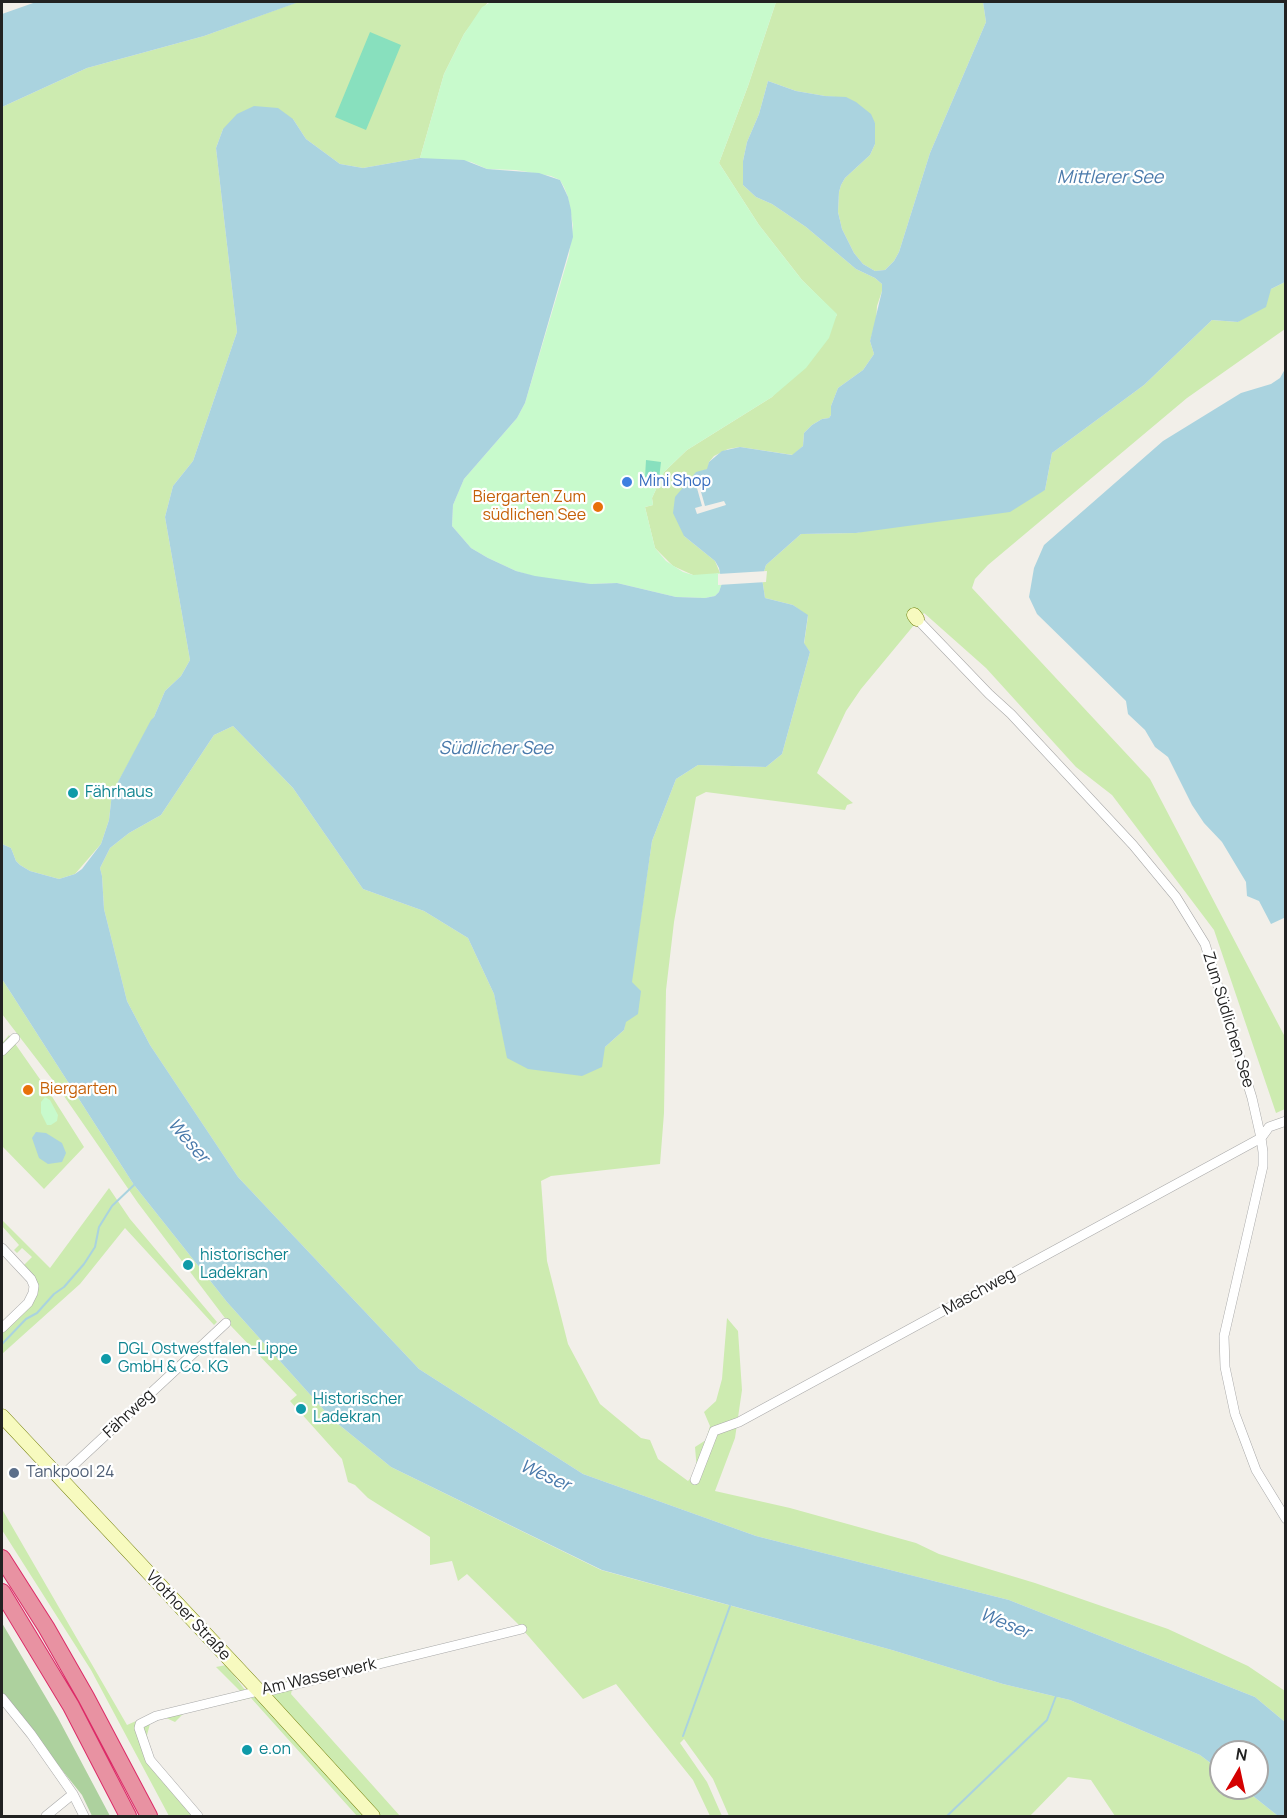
<!DOCTYPE html>
<html>
<head>
<meta charset="utf-8">
<style>
	body { margin:0 }
	#map { position:relative; width:1287px; height:1818px; overflow:hidden; background:#f2efe9; font-family:Manrope,sans-serif }
	canvas { display:block }
	.frame { position:absolute; inset:0; border:3px solid #222; pointer-events:none }
	.north { position:absolute; left:1209px; top:1740px; width:60px; height:60px; box-sizing:border-box; background:#fff; border:2px solid #a7a7a7; border-radius:50%; rotate:9deg; font-size:16px; font-weight:700; line-height:24px; text-align:center; color:#222 }
	.north::after { content:''; display:block; margin:auto; width:21px; height:27px; background:#d40000; clip-path:polygon(50% 0,100% 100%,50% 72%,0 100%) }
</style>
</head>
<body>
<div id="map">
<canvas width="1287" height="1818"></canvas>
<div class="frame"></div>
<div class="north">N</div>
</div>
<script>
const ctx = document.querySelector('canvas').getContext('2d');
ctx.lineJoin = 'round';
function paint(path, color) { ctx.fillStyle = color; ctx.fill(path, 'evenodd'); }
const toPath = rows => new Path2D(rows.map(r => 'M' + r).join(''));
function trace(path, color, width, dash) { ctx.strokeStyle = color; ctx.lineWidth = width; ctx.lineCap = dash ? 'butt' : 'round'; ctx.setLineDash(dash || []); ctx.stroke(path); }
function drawText(font, color, halo, rows, align = 'center') {
  ctx.font = font + ' Manrope,sans-serif'; ctx.lineWidth = 4.5; ctx.setLineDash([]); ctx.textBaseline = 'middle'; ctx.strokeStyle = halo; ctx.fillStyle = color; for (const [text, x, y, turn = 0] of rows) {
    ctx.save(); ctx.translate(x, y); ctx.rotate((+turn || 0) * Math.PI / 180); ctx.textAlign = isNaN(turn) ? turn : align; if (halo) ctx.strokeText(text, 0, 0); ctx.fillText(text, 0, 0); ctx.restore();
  }
}
const grass = toPath([
	[298,2,488,2,464,34,444,74,420,158,363,168,340,164,306,139,293,119,223,129,216,148,237,332,193,461,173,486,165,517,190,660,181,676,165,691,154,717,112,793,109,820,101,844,75,874,59,879,30,871,20,865,16,861,11,848,2,844,2,107,87,68,204,36],
	[776,2,983,2,986,22,930,153,899,252,894,261,885,270,875,271,863,264,854,253,842,229,838,212,839,192,841,185,845,178,870,155,875,144,875,123,846,98,825,96,796,91,768,81,759,114,747,142,743,161,743,185,756,197,772,204,806,227,856,269,875,278,882,284,882,291,877,306,876,321,870,341,874,354,863,370,838,388,831,406,831,415,829,418,822,419,812,425,804,433,803,446,793,455,740,447,728,449,714,456,709,462,708,469,696,473,692,478,684,536,715,561,720,573,712,575,693,575,673,566,655,548,645,507,653,505,652,498,664,472,687,450,772,397,837,315,802,280,759,225,719,163,748,86],
	[1285,282,1285,329,1187,398,988,565,975,579,972,588,1150,779,1285,1037,1285,1109,1276,1113,1214,930,1112,795,1076,767,986,668,924,613,861,689,846,711,817,773,853,803,847,805,845,810,706,792,696,797,674,922,666,990,664,1113,660,1164,551,1176,541,1181,547,1261,568,1344,600,1404,641,1438,650,1440,658,1459,688,1481,697,1471,695,1447,706,1440,710,1426,704,1412,716,1401,722,1379,727,1318,738,1331,742,1390,735,1438,715,1491,790,1508,916,1543,939,1554,1035,1583,1168,1629,1248,1666,1285,1691,1285,1722,1255,1697,1009,1600,756,1536,583,1474,419,1369,238,1177,150,1045,127,1001,104,909,102,876,100,868,110,848,129,833,161,815,214,735,233,726,293,788,363,889,424,911,468,938,494,994,508,1058,605,1047,624,1030,652,841,676,779,698,765,766,767,782,754,810,652,804,644,808,616,793,605,765,598,762,578,766,565,801,534,856,533,1045,490,1052,453,1144,385,1212,320,1238,322,1271,289],
	[2,979,134,1185,227,1302,332,1419,391,1467,601,1570,892,1650,1003,1684,1070,1700,1200,1755,1221,1771,1221,1788,1243,1788,1278,1816,1115,1816,1091,1780,1068,1777,1030,1816,729,1816,713,1779,684,1739,680,1743,707,1782,722,1816,710,1816,693,1780,616,1684,583,1699,517,1623,467,1574,458,1581,452,1561,430,1565,430,1537,368,1498,355,1485,348,1482,342,1459,290,1401,297,1395,231,1326,138,1203,55,1083,2,1014],
	[9,1035,51,1095,84,1147,44,1189,2,1146,2,1043],
	[109,1188,130,1219,217,1322,214,1325,125,1228,80,1284,2,1354,2,1332,37,1291,24,1265,32,1257,22,1248,17,1253,14,1250,19,1245,2,1226,2,1220,50,1268],
	[2,1509,127,1725,159,1711,240,1691,216,1667,226,1665,251,1698,281,1692,273,1684,477,1636,292,1689,291,1694,400,1816,357,1816,251,1698,184,1713,175,1722,164,1717,150,1724,147,1735,152,1759,202,1816,169,1816,91,1670,2,1530]
]);
const forest = toPath([
	[2,1623,58,1718,110,1816,92,1816,82,1795,2,1695]
]);
const park = toPath([
	[491,2,776,2,748,86,719,163,759,225,802,280,837,314,829,338,806,368,772,397,687,450,664,472,652,498,653,505,645,507,655,548,666,561,683,572,693,575,720,573,722,583,719,592,715,596,705,598,676,597,617,583,591,584,536,577,516,571,488,558,471,548,452,526,453,505,464,479,517,418,525,403,569,255,573,226,568,197,564,187,560,180,551,176,516,170,487,169,471,162,456,160,434,160,420,158,444,74,464,34,482,7],
	[45,1097,50,1100,58,1115,57,1121,51,1125,47,1125,41,1113,41,1102]
]);
const pitch = toPath([
	[370,32,401,45,366,130,335,117],
	[646,460,661,462,659,479,645,477]
]);
const water = toPath([
	[36,2,299,2,204,36,87,68,2,107,2,14],
	[983,2,1285,2,1285,282,1271,289,1266,307,1238,322,1212,320,1144,385,1052,453,1045,490,1010,512,856,533,801,534,766,565,762,578,765,598,793,605,808,615,804,643,810,652,782,754,766,767,698,765,676,779,652,841,632,982,641,991,638,1014,626,1022,624,1030,605,1047,602,1067,582,1076,528,1069,507,1058,494,994,468,938,424,911,363,889,293,788,233,726,214,735,161,815,129,833,110,848,100,868,102,876,104,909,127,1001,150,1045,238,1177,419,1369,583,1474,756,1536,1009,1600,1255,1697,1285,1722,1285,1816,1278,1816,1243,1788,1257,1788,1257,1752,1221,1752,1221,1771,1200,1755,1070,1700,1003,1684,892,1650,602,1570,391,1467,332,1419,227,1302,134,1185,2,979,2,844,11,848,16,861,20,865,30,871,59,879,75,874,82,869,101,844,109,820,112,793,151,720,154,717,165,691,181,676,190,660,165,517,173,486,193,461,237,332,216,148,223,129,237,114,254,106,278,108,293,119,306,139,340,164,363,168,420,158,464,160,487,169,539,173,560,180,568,197,571,210,573,237,525,403,517,418,464,479,453,505,452,526,471,548,488,558,516,571,535,576,591,584,617,583,676,597,705,598,715,596,719,592,722,583,719,568,715,561,684,536,673,513,675,497,696,472,707,469,709,462,722,451,740,447,792,455,803,446,804,433,812,425,822,419,829,418,831,415,831,406,838,388,863,370,874,354,870,341,882,291,882,284,875,278,856,269,806,227,772,204,756,197,743,185,743,161,747,142,759,114,768,81,796,91,825,96,846,97,856,102,871,114,875,123,875,144,870,155,845,178,841,185,839,192,838,212,842,229,854,253,863,264,875,271,885,270,894,261,899,252,930,153,986,22],
	[1285,369,1286,917,1271,924,1259,901,1247,896,1246,882,1222,842,1204,823,1192,805,1168,757,1155,747,1145,730,1128,714,1126,701,1037,614,1029,597,1034,568,1044,545,1163,441,1241,393,1271,384,1280,378],
	[36,1132,46,1133,62,1143,66,1153,62,1162,48,1164,39,1158,32,1138]
]);
const pier = toPath([
	[695,481,698,481,705,506,724,501,726,505,697,514,695,508,702,506],
	[767,571,766,582,718,585,718,574]
]);
const stream = toPath([
	[2,1344,26,1319,37,1313,54,1294,64,1287,84,1264,95,1247,99,1227,112,1206,135,1184],
	[683,1736,730,1606],
	[947,1816,1047,1720,1056,1696]
]);
const street = toPath([
	[917,619,989,694,1011,714,1133,845,1176,897,1205,944,1252,1098,1261,1138,1263,1152,1263,1166,1224,1336,1225,1367,1235,1414,1256,1470,1286,1519],
	[2,1051,15,1038],
	[2,1248,31,1279,34,1286,33,1293,28,1303,2,1328],
	[695,1480,714,1431,739,1422,1261,1138,1269,1127,1286,1121],
	[62,1482,65,1473,226,1323],
	[2,1698,31,1734,73,1794,84,1816],
	[46,1816,73,1794],
	[198,1816,150,1760,139,1728,140,1724,156,1716,259,1691,269,1691,522,1629]
]);
const secondary = toPath([
	[914,615,917,619],
	[2,1416,259,1691,373,1816]
]);
const highway = toPath([
	[2,1558,46,1627,86,1697,149,1816],
	[2,1592,71,1706,128,1816]
]);
const markers = [
	[627,482,6,"#3f7fe0"],
	[598,507,6,"#e8710a"],
	[73,793,6,"#0f9aa8"],
	[28,1090,6,"#e8710a"],
	[188,1265,6,"#0f9aa8"],
	[106,1359,6,"#0f9aa8"],
	[301,1409,6,"#0f9aa8"],
	[14,1473,6,"#5c6f8a"],
	[247,1750,6,"#0f9aa8"]
];
const shopNames = [
	["Mini Shop",639,482]
];
const foodNames = [
	["Biergarten Zum",586,498],
	["südlichen See",586,516],
	["Biergarten",40,1090,"left"]
];
const cultureNames = [
	["Fährhaus",85,793],
	["historischer",200,1256],
	["Ladekran",200,1274],
	["DGL Ostwestfalen-Lippe",118,1350],
	["GmbH & Co. KG",118,1368],
	["Historischer",313,1400],
	["Ladekran",313,1418],
	["e.on",259,1750]
];
const streetNames = [
	["Zum Südlichen See",1228,1020,73],
	["Maschweg",979,1292,-29],
	["Fährweg",129,1414,-43],
	["Vlothoer Straße",188,1616,47],
	["Am Wasserwerk",319,1677,-13]
];
const serviceNames = [
	["Tankpool 24",26,1473]
];
const waterNames = [
	["Mittlerer See",1110,178],
	["Südlicher See",496,749],
	["Weser",188,1141,49],
	["Weser",545,1476,24],
	["Weser",1005,1624,22]
];
paint(grass, '#cdebb0');
paint(forest, '#add19e');
paint(park, '#c8facc');
paint(pitch, '#88e0be');
paint(water, '#aad3df');
paint(pier, '#f2efe9');
trace(stream, '#aad3df', 2);
trace(street, '#a9a9a9', 10);
trace(secondary, '#707d05', 15);
trace(highway, '#dc2a67', 18);
trace(street, '#fff', 9);
trace(secondary, '#f7fabf', 14);
trace(highway, '#e892a2', 16);
for (const [x, y, r, color] of markers) { const dot = new Path2D(); dot.arc(x, y, r, 0, 2 * Math.PI); ctx.fillStyle = color; ctx.fill(dot); trace(dot, '#fff', 2); }
drawText('16px', '#366cbe', '#fff', shopNames, 'left');
drawText('16px', '#c56008', '#fff', foodNames, 'right');
drawText('16px', '#0d838f', '#fff', cultureNames, 'left');
drawText('16px', '#222', '#fff', streetNames);
drawText('16px', '#4e5e75', '#fff', serviceNames, 'left');
drawText('italic 18px', '#4a7aab', '#fff', waterNames);
</script>
</body>
</html>
